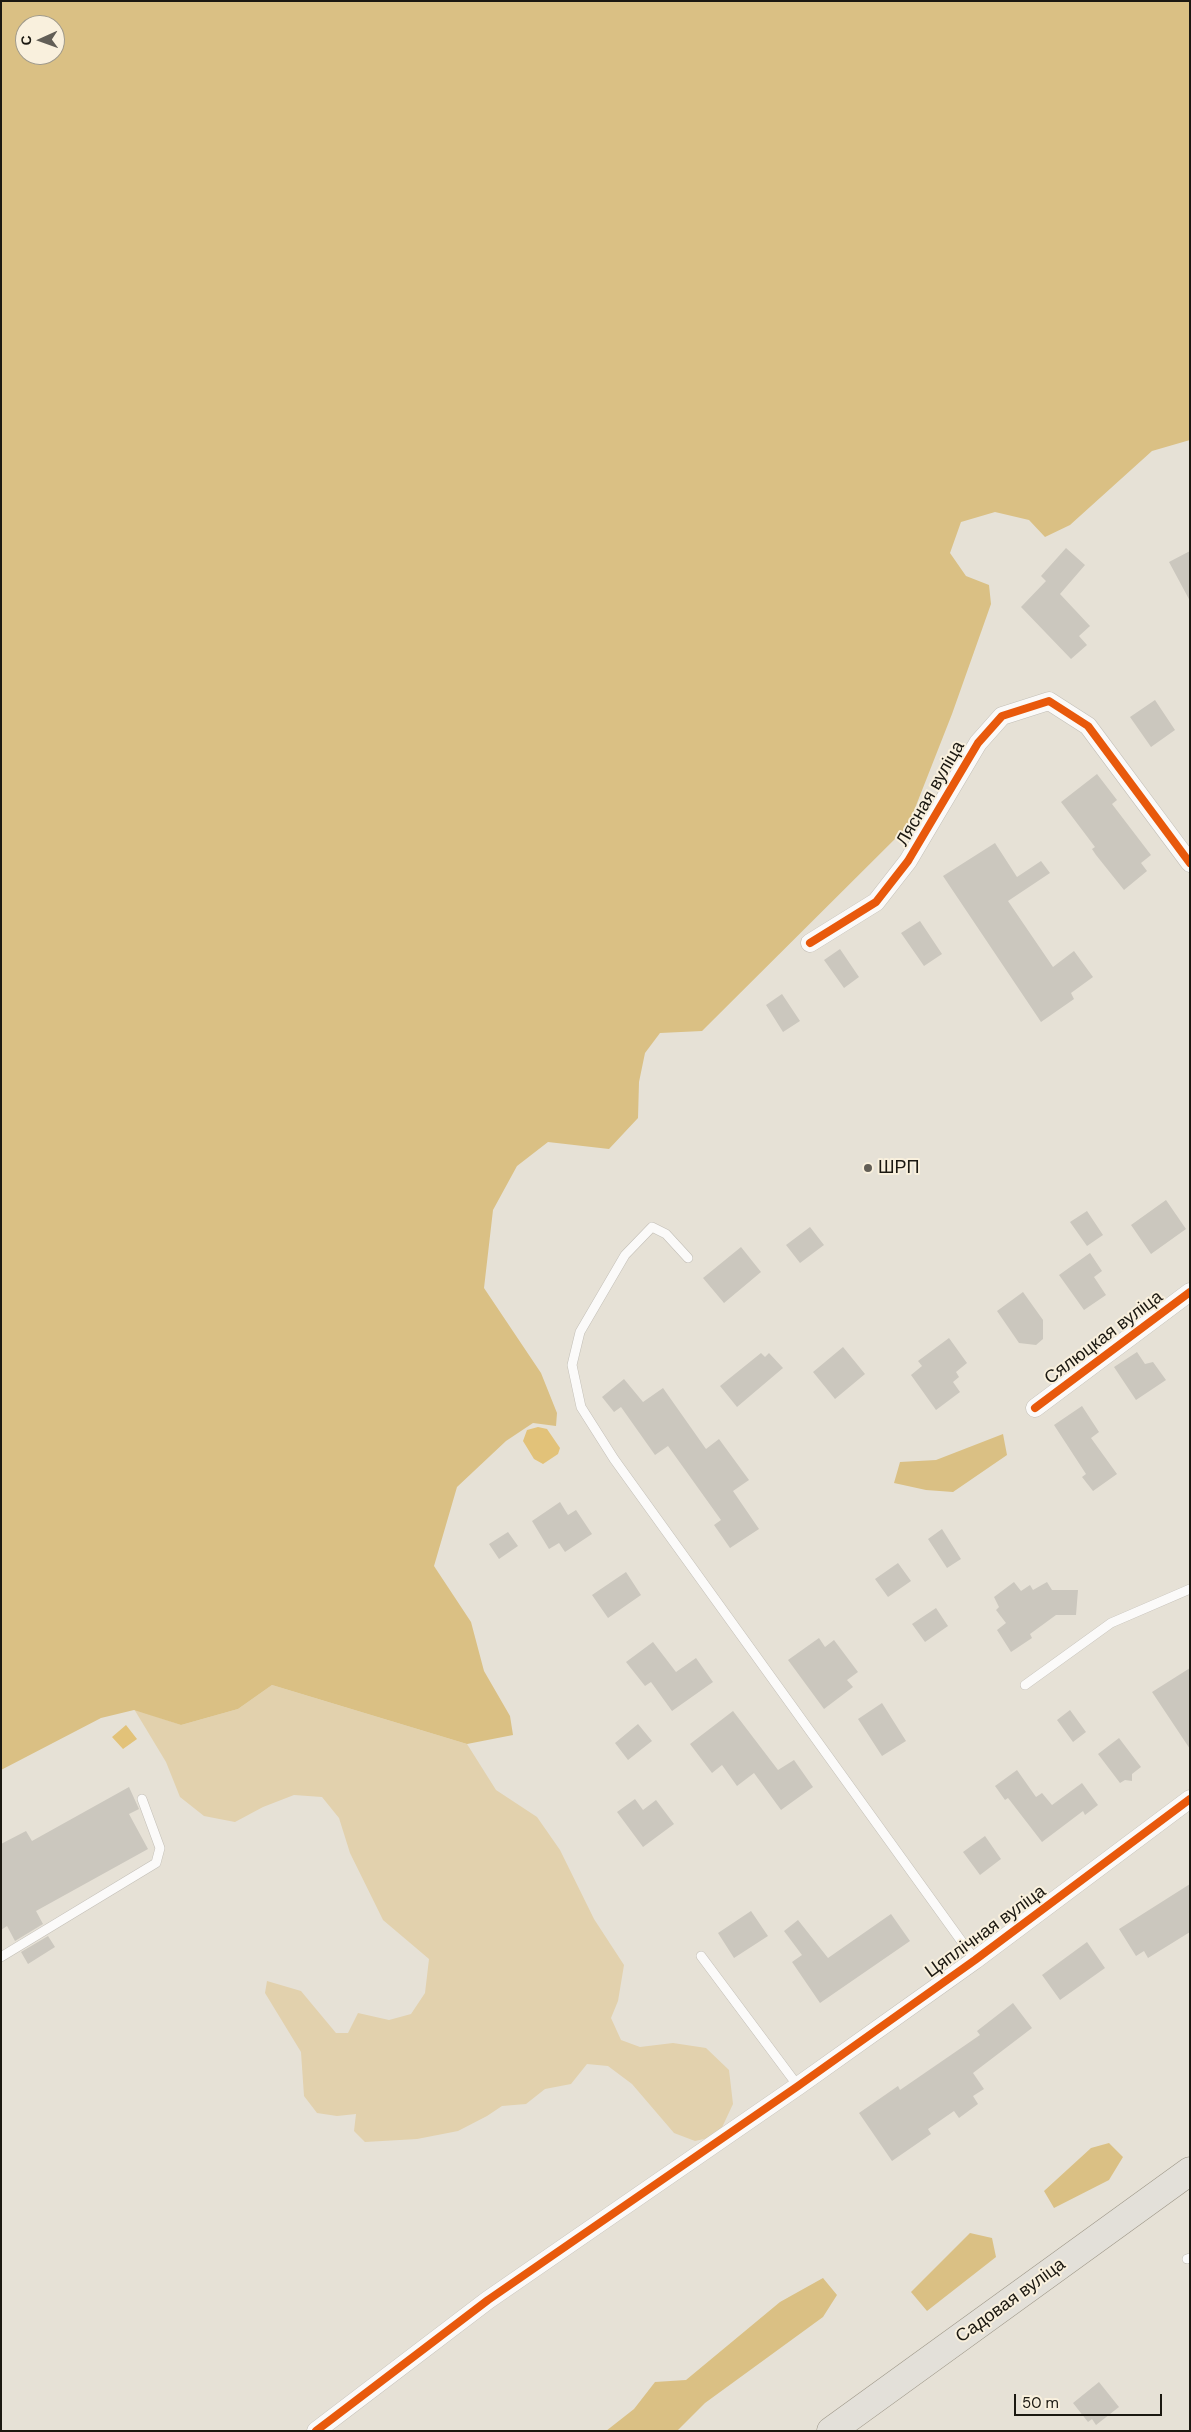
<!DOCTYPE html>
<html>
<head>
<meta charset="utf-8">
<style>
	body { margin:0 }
	#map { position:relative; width:1191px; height:2432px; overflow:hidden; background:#e6e1d6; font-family:"DM Sans",sans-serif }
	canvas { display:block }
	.frame { position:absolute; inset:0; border:2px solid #1b1811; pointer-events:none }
	.north { position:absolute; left:15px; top:15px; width:50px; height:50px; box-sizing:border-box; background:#f9f0dd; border:1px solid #a09a8b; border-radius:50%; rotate:268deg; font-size:14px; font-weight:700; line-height:20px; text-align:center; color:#1b1811 }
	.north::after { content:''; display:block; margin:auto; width:18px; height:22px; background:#625e56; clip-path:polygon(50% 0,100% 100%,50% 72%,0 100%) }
	.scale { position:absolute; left:1014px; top:2394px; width:148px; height:22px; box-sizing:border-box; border:2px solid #1b1811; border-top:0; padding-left:6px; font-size:15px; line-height:18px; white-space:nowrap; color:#1b1811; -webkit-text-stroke:4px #f9f0dd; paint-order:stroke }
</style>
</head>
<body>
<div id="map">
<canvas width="1191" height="2432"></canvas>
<div class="frame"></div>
<div class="north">С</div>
<div class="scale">50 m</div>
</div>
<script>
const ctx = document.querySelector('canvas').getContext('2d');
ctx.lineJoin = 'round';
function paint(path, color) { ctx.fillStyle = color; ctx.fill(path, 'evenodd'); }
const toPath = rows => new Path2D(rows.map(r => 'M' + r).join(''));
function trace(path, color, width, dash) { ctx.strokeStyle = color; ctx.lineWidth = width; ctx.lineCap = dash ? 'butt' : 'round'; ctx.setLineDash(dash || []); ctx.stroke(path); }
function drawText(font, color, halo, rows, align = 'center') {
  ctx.font = font + ' "DM Sans",sans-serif'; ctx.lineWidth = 4; ctx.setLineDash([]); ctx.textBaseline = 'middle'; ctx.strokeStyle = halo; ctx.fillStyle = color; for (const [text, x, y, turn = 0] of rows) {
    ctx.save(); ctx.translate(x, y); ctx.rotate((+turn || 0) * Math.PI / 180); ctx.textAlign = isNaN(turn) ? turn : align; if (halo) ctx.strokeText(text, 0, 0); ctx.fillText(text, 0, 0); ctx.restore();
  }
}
const green = toPath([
	[272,1685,467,1744,496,1790,537,1817,560,1850,594,1919,624,1965,618,2001,611,2018,621,2040,640,2047,673,2043,706,2048,729,2070,733,2104,718,2136,695,2141,674,2133,632,2084,608,2066,587,2064,571,2084,545,2089,526,2104,502,2106,487,2116,458,2131,417,2139,365,2142,354,2131,356,2114,337,2116,317,2113,304,2096,301,2052,265,1993,267,1981,301,1991,336,2033,348,2033,358,2013,389,2020,411,2014,425,1993,429,1959,383,1920,350,1853,339,1818,322,1797,294,1795,263,1807,235,1822,204,1816,180,1797,166,1762,134,1709,181,1725,238,1709]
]);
const forest = toPath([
	[1,1,1190,1,1190,440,1152,451,1070,525,1045,537,1029,520,995,512,961,522,950,553,966,576,989,585,991,604,952,714,908,826,702,1031,660,1033,645,1053,639,1082,638,1118,609,1149,548,1142,517,1166,493,1210,484,1288,541,1373,557,1413,556,1426,533,1423,506,1441,457,1487,434,1566,471,1622,484,1671,510,1716,513,1735,467,1744,272,1685,238,1709,181,1725,134,1710,101,1718,1,1770],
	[25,25,55,25,55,55,25,55],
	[1003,1434,1007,1455,953,1492,926,1490,894,1483,900,1462,936,1460],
	[1109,2143,1123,2157,1109,2180,1054,2208,1044,2191,1091,2148],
	[970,2233,992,2238,996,2257,927,2311,911,2292],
	[823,2278,837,2295,823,2317,705,2403,677,2431,606,2431,634,2409,655,2382,686,2380,780,2302]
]);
const water = toPath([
	[538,1427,547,1429,560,1448,558,1454,543,1464,534,1459,523,1441,527,1430],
	[126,1725,137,1739,123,1749,112,1737]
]);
const building = toPath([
	[1066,548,1085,565,1060,594,1090,626,1079,636,1087,645,1071,659,1021,607,1046,581,1041,576],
	[1190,551,1190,601,1169,562],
	[1155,700,1175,730,1151,747,1130,717],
	[1097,774,1117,800,1112,804,1151,855,1141,863,1147,871,1124,890,1096,855,1092,849,1095,847,1061,802],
	[995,843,1017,877,1041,861,1050,873,1008,901,1053,967,1074,951,1093,977,1071,993,1074,999,1041,1022,943,876],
	[920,921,942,954,924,966,901,933],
	[840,949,859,977,844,988,824,960],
	[782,994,800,1021,783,1032,766,1005],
	[1166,1200,1186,1229,1151,1254,1131,1225],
	[1087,1211,1103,1235,1087,1246,1070,1222],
	[810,1227,824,1245,800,1263,786,1245],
	[741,1247,761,1272,724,1303,703,1278],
	[1090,1253,1102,1271,1094,1277,1106,1295,1084,1310,1059,1275],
	[1023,1292,1043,1320,1043,1339,1036,1345,1019,1343,997,1311],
	[949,1338,967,1363,956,1372,959,1377,953,1382,960,1392,936,1410,911,1375,922,1366,918,1361],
	[843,1347,865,1374,835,1399,813,1372],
	[1137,1352,1145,1364,1153,1362,1166,1380,1136,1400,1114,1367],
	[761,1353,765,1357,769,1353,783,1368,737,1407,720,1386],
	[624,1379,643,1402,663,1388,706,1449,719,1439,749,1480,733,1491,759,1529,730,1548,714,1525,721,1520,668,1446,655,1455,621,1407,614,1412,602,1397],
	[1082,1406,1099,1432,1091,1438,1117,1474,1093,1491,1082,1477,1086,1474,1054,1425],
	[560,1502,568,1515,576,1510,592,1534,565,1552,559,1543,549,1549,532,1521],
	[942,1529,961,1559,947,1568,928,1539],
	[508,1532,518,1546,499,1559,489,1544],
	[898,1563,911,1581,888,1597,875,1579],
	[626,1572,641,1595,608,1618,592,1595],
	[1014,1582,1021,1591,1030,1585,1033,1590,1047,1582,1052,1590,1078,1590,1076,1615,1056,1615,1030,1634,1032,1638,1011,1652,997,1630,1006,1623,996,1610,999,1607,994,1597],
	[936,1608,948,1626,925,1642,912,1624],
	[819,1638,825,1647,834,1640,858,1672,847,1680,853,1687,824,1709,788,1660],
	[653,1642,676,1672,696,1658,713,1682,672,1711,651,1682,645,1686,626,1662],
	[1190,1668,1190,1749,1152,1692],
	[882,1703,906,1741,882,1756,858,1719],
	[1070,1710,1086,1732,1073,1742,1057,1720],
	[733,1711,778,1770,794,1760,813,1787,781,1810,754,1773,737,1786,722,1765,712,1773,690,1744],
	[638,1724,652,1741,628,1760,615,1743],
	[1119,1738,1141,1767,1132,1774,1132,1781,1125,1780,1120,1783,1098,1754],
	[1017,1770,1036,1797,1042,1793,1052,1805,1082,1783,1098,1805,1085,1815,1083,1811,1042,1842,1008,1798,1005,1800,995,1786],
	[129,1787,139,1809,129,1814,148,1849,36,1911,43,1924,15,1941,7,1926,1,1930,1,1844,26,1831,32,1841],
	[635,1799,643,1810,656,1800,674,1824,643,1847,617,1812],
	[985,1836,1001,1859,980,1875,963,1852],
	[1190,1884,1190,1932,1148,1958,1144,1951,1136,1956,1119,1929],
	[751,1911,768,1936,734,1958,718,1933],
	[891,1914,910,1941,820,2003,792,1962,802,1955,784,1931,798,1920,828,1958],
	[48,1936,55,1947,28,1964,21,1952],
	[1087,1942,1105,1968,1060,2000,1042,1975],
	[1013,2003,1032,2028,973,2073,984,2089,973,2096,978,2104,959,2118,954,2111,928,2129,931,2134,892,2161,859,2113,898,2086,900,2090,980,2035,977,2031],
	[1099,2382,1119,2407,1096,2425,1092,2419,1088,2422,1073,2403]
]);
const service = toPath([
	[688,1258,666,1234,652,1227,625,1255,580,1332,572,1365,581,1407,614,1459,975,1960],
	[1025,1685,1111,1623,1190,1589],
	[701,1956,798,2086],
	[1,1957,156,1863,160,1848,142,1799],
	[1187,2259,1190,2258]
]);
const minor = toPath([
	[810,943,876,902,908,861,978,743,1002,716,1049,701,1088,726,1190,863],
	[1035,1408,1190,1292],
	[316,2431,488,2300,798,2086,975,1960,1190,1799]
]);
const primary = toPath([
	[831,2431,1190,2171]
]);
const cycleway = toPath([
	[810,943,876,902,908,861,978,743,1002,716,1049,701,1088,726,1190,863],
	[1035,1408,1190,1292],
	[316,2431,488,2300,798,2086,975,1960,1190,1799]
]);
const markers = [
	[868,1168,5,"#625e56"]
];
const streetNames = [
	["Лясная вуліца",931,794,-60],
	["Сялюцкая вуліца",1104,1338,-37],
	["Цяплічная вуліца",986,1932,-36],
	["Садовая вуліца",1011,2301,-36]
];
const poiNames = [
	["ШРП",878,1168]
];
paint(green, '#e2d1ad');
paint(forest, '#dac084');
paint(water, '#e2c279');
paint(building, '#cbc7be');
trace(service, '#c2beb6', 10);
trace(minor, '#c2beb6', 19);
trace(primary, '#9d9687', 29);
trace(service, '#fbfaf9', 9);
trace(minor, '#fbfaf9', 18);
trace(primary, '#e3e0d9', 28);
trace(cycleway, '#e8590c', 8);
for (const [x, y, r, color] of markers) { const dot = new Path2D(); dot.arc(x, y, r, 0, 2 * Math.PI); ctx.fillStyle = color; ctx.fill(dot); trace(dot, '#f9f0dd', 2); }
drawText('18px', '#1b1811', '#f9f0dd', streetNames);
drawText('18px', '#1b1811', '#f9f0dd', poiNames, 'left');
</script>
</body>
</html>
